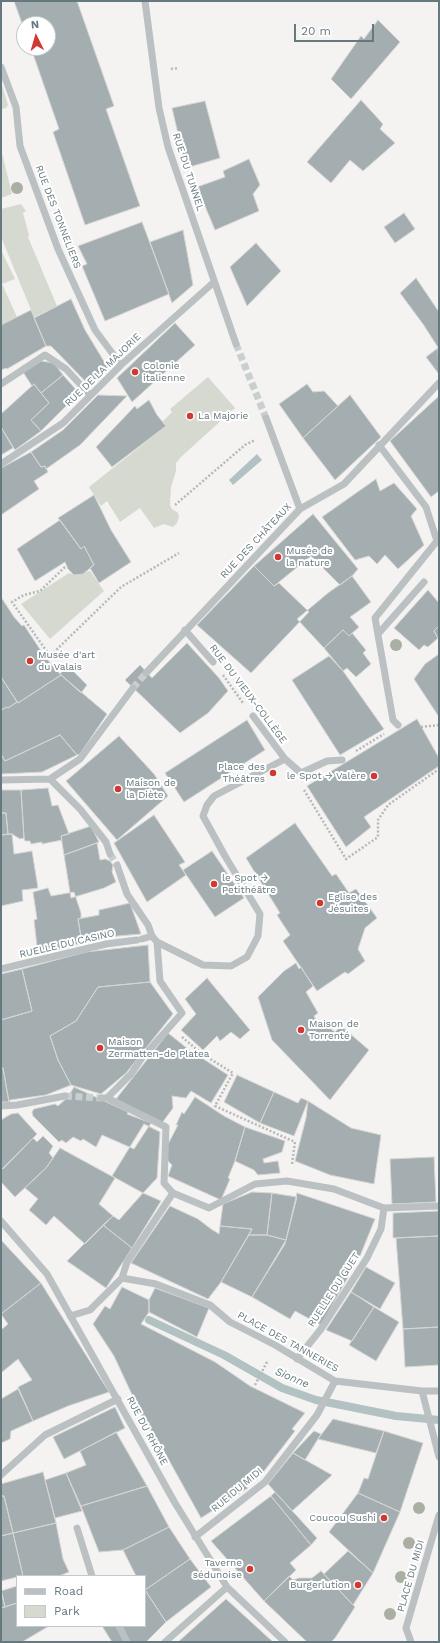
<!DOCTYPE html>
<html>
<head>
<meta charset="utf-8">
<style>
	body { margin:0 }
	#map { position:relative; width:440px; height:1643px; overflow:hidden; background:#f4f3f1; font-family:"Work Sans",sans-serif }
	canvas { display:block }
	.frame { position:absolute; inset:0; border:2px solid #66797f; pointer-events:none }
	.legend { position:absolute; left:16px; top:1575px; width:130px; height:52px; box-sizing:border-box; background:#fff; border:1px solid #c2c9cc; margin:0; padding:5px 7px; list-style:none; font-size:12px; color:#66797f }
	.legend li { display:flex; align-items:center; gap:8px; height:20px }
	.legend b { width:20px; border:1px solid #c2c9cc }
	.north { position:absolute; left:16px; top:16px; width:40px; height:40px; box-sizing:border-box; background:#fff; border:1px solid #c2c9cc; border-radius:50%; rotate:355deg; font-size:11px; font-weight:700; line-height:16px; text-align:center; color:#66797f }
	.north::after { content:''; display:block; margin:auto; width:14px; height:18px; background:#d13834; clip-path:polygon(50% 0,100% 100%,50% 72%,0 100%) }
	.scale { position:absolute; left:294px; top:24px; width:80px; height:18px; box-sizing:border-box; border:2px solid #66797f; border-top:0; padding-left:5px; font-size:12px; line-height:14px; white-space:nowrap; color:#66797f; -webkit-text-stroke:3px #fff; paint-order:stroke }
</style>
</head>
<body>
<div id="map">
<canvas width="440" height="1643"></canvas>
<div class="frame"></div>
<ul class="legend">
<li><b style="height:5px;background:#bbc0c2"></b>Road</li>
<li><b style="height:11px;background:#d5d9d0"></b>Park</li>
</ul>
<div class="north">N</div>
<div class="scale">20 m</div>
</div>
<script>
const ctx = document.querySelector('canvas').getContext('2d');
ctx.lineJoin = 'round';
function paint(path, color) { ctx.fillStyle = color; ctx.fill(path, 'evenodd'); }
const toPath = rows => new Path2D(rows.map(r => 'M' + r).join(''));
function trace(path, color, width, dash) { ctx.strokeStyle = color; ctx.lineWidth = width; ctx.lineCap = dash ? 'butt' : 'round'; ctx.setLineDash(dash || []); ctx.stroke(path); }
function drawText(font, color, halo, rows, align = 'center') {
  ctx.font = font + ' "Work Sans",sans-serif'; ctx.lineWidth = 4; ctx.setLineDash([]); ctx.textBaseline = 'middle'; ctx.strokeStyle = halo; ctx.fillStyle = color; for (const [text, x, y, turn = 0] of rows) {
    ctx.save(); ctx.translate(x, y); ctx.rotate((+turn || 0) * Math.PI / 180); ctx.textAlign = isNaN(turn) ? turn : align; if (halo) ctx.strokeText(text, 0, 0); ctx.fillText(text, 0, 0); ctx.restore();
  }
}
const green = toPath([
	[1,82,8,105,6,108,2,109,1,105],
	[1,149,12,194,1,198],
	[21,204,26,211,23,213,29,235,28,237,57,306,34,317,1,237,1,209],
	[1,250,15,279,2,284,17,317,1,325],
	[208,377,235,408,181,457,176,463,176,471,171,487,170,505,172,509,178,513,179,517,177,523,173,527,164,524,154,528,140,508,120,522,107,501,101,506,89,487,166,426,163,421,172,412,170,409],
	[90,571,104,591,50,639,21,604,69,573,75,575]
]);
const water = toPath([
	[257,454,262,460,233,485,229,480]
]);
const stream = toPath([
	[149,1320,224,1355,282,1388,316,1400,396,1416,439,1420]
]);
const building = toPath([
	[14,1,77,1,114,106,106,109,140,206,85,225,53,132,59,129,31,48,48,48,48,24,24,24,24,29,14,1],
	[378,20,400,42,351,99,331,79,361,36,364,39,378,20],
	[361,100,383,124,380,129,395,143,363,171,350,160,331,183,307,162,361,100],
	[205,101,220,158,186,168,172,108,205,101],
	[249,159,260,185,253,194,259,211,215,230,197,187,225,177,223,171,249,159],
	[404,213,415,229,395,243,384,227,404,213],
	[142,222,169,294,105,321,82,266,87,264,78,246,142,222],
	[183,230,193,285,172,303,150,242,183,230],
	[256,243,281,271,247,306,230,267,256,243],
	[416,278,439,312,439,349,423,324,400,293,416,278],
	[71,299,85,330,108,368,89,385,51,346,46,346,34,318,71,299],
	[31,310,46,346,7,369,6,368,1,370,1,325,31,310],
	[175,323,195,345,132,402,117,378,175,323],
	[438,348,439,372,438,373,426,357,438,348],
	[41,361,54,363,63,375,41,393,34,384,32,386,23,372,41,361],
	[63,375,79,393,41,431,31,420,49,403,41,393,63,375],
	[34,384,49,403,31,420,41,431,15,450,1,427,1,414,34,384],
	[307,384,313,392,324,391,338,406,303,438,279,404,307,384],
	[98,395,127,396,80,445,46,469,45,466,41,467,31,452,63,430,98,395],
	[350,395,381,437,335,480,303,438,350,395],
	[439,396,439,491,431,497,390,441,439,396],
	[149,400,157,415,166,426,112,467,96,447,135,406,137,409,149,400],
	[1,427,13,448,1,455,1,427],
	[31,452,41,467,45,466,48,472,34,481,39,489,1,515,1,468,31,452],
	[376,479,380,491,394,483,417,509,411,516,424,545,398,569,385,555,377,564,369,556,355,560,322,517,376,479],
	[94,495,111,530,131,562,99,583,90,568,94,565,84,546,81,549,58,518,94,495],
	[313,514,358,569,352,576,340,585,311,556,274,586,254,566,313,514],
	[60,520,81,549,84,546,94,565,83,574,74,575,68,569,65,562,35,581,17,549,60,520],
	[254,566,274,586,279,583,309,612,251,673,197,625,254,566],
	[352,576,371,602,350,617,359,627,349,636,343,630,324,648,297,619,328,593,352,576],
	[428,590,439,603,439,626,434,631,438,638,428,647,424,645,419,650,394,628,428,590],
	[1,597,14,617,22,626,24,625,45,657,61,675,18,703,1,677,1,597],
	[439,626,439,640,434,631,439,626],
	[343,630,349,636,352,633,366,650,363,653,371,664,356,677,347,668,343,671,324,648,343,630],
	[187,643,219,678,228,691,208,713,180,733,125,680,140,665,152,678,187,643],
	[439,654,439,717,414,679,425,664,439,654],
	[329,656,343,671,384,729,340,755,292,680,329,656],
	[67,665,87,685,81,693,60,674,67,665],
	[61,675,107,714,80,754,77,755,60,735,5,761,1,754,1,710,7,707,8,708,17,702,18,703,61,675],
	[1,677,17,702,8,708,7,707,1,710,1,677],
	[417,719,439,758,439,766,364,817,371,827,346,847,307,786,417,719],
	[247,720,265,750,184,802,165,773,247,720],
	[60,735,77,755,42,772,1,774,1,754,5,761,60,735],
	[119,736,154,774,168,796,117,840,66,781,119,736],
	[48,788,52,806,58,805,69,834,61,836,62,840,42,844,42,842,31,844,30,841,25,841,24,838,21,790,48,788],
	[1,790,21,790,24,838,20,839,12,834,8,834,6,813,1,813,1,790],
	[1,813,6,813,8,834,1,835,1,813],
	[154,815,185,862,179,865,186,875,147,902,114,843,154,815],
	[295,823,332,876,336,874,349,893,356,889,377,918,365,928,358,949,365,961,348,974,345,972,317,991,283,941,290,935,277,915,280,913,246,858,295,823],
	[91,826,99,842,64,855,61,836,91,826],
	[12,834,14,854,32,851,38,888,22,890,23,901,1,906,1,835,12,834],
	[97,843,100,860,105,859,110,861,113,865,112,872,116,882,104,888,71,898,64,855,97,843],
	[212,851,244,898,215,917,183,870,212,851],
	[48,888,51,896,74,892,81,913,81,918,78,919,82,943,38,955,34,920,37,919,33,892,48,888],
	[130,903,141,934,106,937,82,943,78,919,99,915,99,910,130,903],
	[148,945,150,982,98,987,76,1021,50,1036,58,1060,71,1085,46,1095,10,1100,9,1102,3,1068,1,1068,1,1020,32,1011,22,969,86,952,148,945],
	[296,963,299,969,301,967,313,986,306,992,318,1013,314,1016,320,1029,326,1025,335,1032,341,1026,369,1050,330,1100,272,1040,258,997,284,971,296,963],
	[22,969,32,1011,1,1020,1,974,22,969],
	[207,978,250,1030,240,1039,231,1032,220,1041,217,1036,203,1050,181,1030,196,1014,185,999,207,978],
	[150,982,173,1014,126,1073,101,1094,71,1085,58,1060,50,1036,76,1021,98,987,150,982],
	[168,1033,188,1049,228,1075,211,1103,191,1091,186,1098,172,1096,173,1108,162,1123,116,1099,168,1033],
	[1,1068,3,1068,9,1102,1,1102,1,1068],
	[237,1075,274,1092,260,1123,224,1102,237,1075],
	[74,1087,128,1112,127,1114,151,1123,134,1149,102,1135,96,1147,83,1139,81,1141,73,1137,66,1143,62,1140,59,1142,33,1116,32,1112,34,1109,55,1104,58,1106,68,1097,74,1087],
	[274,1092,298,1103,301,1098,308,1101,294,1136,260,1123,274,1092],
	[195,1097,224,1116,245,1127,235,1161,228,1178,230,1179,221,1200,168,1176,172,1165,168,1161,166,1148,178,1125,176,1125,182,1112,184,1114,195,1097],
	[308,1101,351,1128,381,1135,374,1184,330,1175,295,1161,306,1118,308,1101],
	[18,1113,37,1134,3,1169,1,1167,1,1120,11,1114,18,1113],
	[144,1124,160,1132,157,1178,143,1193,112,1176,144,1124],
	[245,1127,285,1141,282,1152,263,1159,264,1163,278,1161,280,1173,258,1175,254,1170,235,1161,245,1127],
	[43,1136,53,1146,49,1153,53,1158,46,1168,15,1197,1,1182,1,1170,33,1138,37,1142,43,1136],
	[60,1148,115,1178,99,1204,113,1216,85,1244,54,1216,46,1225,29,1210,38,1199,25,1188,46,1168,60,1148],
	[434,1157,436,1202,392,1204,390,1159,434,1157],
	[252,1192,272,1193,267,1235,249,1235,252,1229,220,1226,223,1204,252,1192],
	[143,1193,161,1201,132,1248,103,1225,113,1216,119,1220,143,1193],
	[272,1193,297,1197,286,1240,267,1235,272,1193],
	[297,1193,375,1219,360,1256,321,1325,295,1311,290,1319,252,1297,285,1244,297,1193],
	[170,1206,198,1219,211,1229,219,1234,220,1226,252,1229,221,1282,208,1299,131,1263,170,1206],
	[439,1211,439,1236,393,1238,393,1213,439,1211],
	[103,1225,132,1248,106,1288,67,1261,103,1225],
	[249,1235,267,1235,286,1240,252,1297,221,1282,249,1235],
	[439,1236,439,1327,403,1329,396,1238,439,1236],
	[1,1240,41,1283,1,1314,1,1240],
	[366,1267,395,1283,380,1309,351,1292,366,1267],
	[41,1283,109,1392,68,1406,33,1421,18,1387,32,1380,18,1359,1,1373,1,1330,8,1324,1,1314,41,1283],
	[122,1287,149,1300,149,1312,141,1324,215,1362,250,1386,305,1413,292,1429,295,1431,261,1475,247,1486,248,1488,201,1518,165,1453,142,1416,114,1356,93,1324,105,1306,110,1309,122,1287],
	[155,1288,209,1308,197,1337,149,1312,149,1300,155,1288],
	[351,1292,374,1307,352,1341,326,1330,351,1292],
	[374,1307,399,1322,376,1361,349,1345,374,1307],
	[439,1327,439,1365,405,1367,403,1329,439,1327],
	[18,1389,33,1421,11,1431,10,1439,1,1443,1,1399,18,1389],
	[115,1407,125,1428,64,1459,53,1437,115,1407],
	[333,1419,384,1431,376,1453,318,1439,333,1419],
	[314,1431,321,1434,305,1460,293,1453,314,1431],
	[384,1431,423,1443,400,1512,358,1493,364,1478,368,1479,384,1431],
	[116,1432,147,1486,81,1506,66,1473,86,1465,80,1451,116,1432],
	[293,1453,332,1475,292,1511,268,1484,293,1453],
	[43,1472,56,1523,13,1533,4,1496,2,1496,1,1494,1,1484,43,1472],
	[66,1473,82,1511,55,1518,45,1480,66,1473],
	[147,1486,169,1527,123,1550,99,1552,81,1506,147,1486],
	[275,1492,317,1538,311,1545,271,1496,275,1492],
	[358,1493,400,1512,373,1573,329,1532,358,1493],
	[1,1496,4,1496,13,1533,1,1536,1,1496],
	[271,1496,311,1545,290,1563,296,1570,264,1601,211,1541,271,1496],
	[56,1523,63,1559,69,1572,59,1576,23,1576,13,1533,56,1523],
	[169,1527,190,1559,145,1590,145,1576,136,1576,123,1550,169,1527],
	[13,1533,23,1576,17,1576,17,1577,1,1581,1,1536,13,1533],
	[348,1551,373,1573,353,1605,324,1574,348,1551],
	[190,1559,211,1587,166,1622,145,1590,190,1559],
	[321,1571,355,1607,335,1638,331,1642,307,1642,264,1601,289,1576,293,1580,299,1578,312,1578,321,1571],
	[17,1586,17,1603,5,1607,1,1591,17,1586],
	[1,1589,5,1607,1,1608,1,1589],
	[145,1590,166,1622,146,1642,1,1642,1,1608,17,1603,17,1626,145,1626,145,1590],
	[226,1599,273,1642,178,1642,226,1599],
	[49,1626,102,1626,112,1642,22,1642,49,1626]
]);
const minorTunnel = toPath([
	[236,344,266,418],
	[133,688,146,673],
	[110,854,117,865],
	[65,1096,101,1098]
]);
const path = toPath([
	[171,69,179,68],
	[175,505,245,445,255,440],
	[65,567,40,591,24,595,12,602,50,656,121,587,179,553],
	[223,675,243,703],
	[421,727,439,725],
	[356,751,384,734],
	[304,790,346,859,378,837,378,820,388,805,439,769],
	[182,1037,202,1054,233,1073,215,1106,295,1142,292,1164],
	[255,1385,268,1360]
]);
const minor = toPath([
	[145,1,159,108,168,147,236,344],
	[1,67,16,107,20,146,58,249,95,330,121,365],
	[1,384,45,355,66,369,90,395],
	[266,418,300,509],
	[379,445,426,507,437,541,375,618,393,720,398,725],
	[1,464,63,423,121,365,214,282],
	[185,630,213,662],
	[378,634,424,582],
	[146,673,300,509,344,484,439,383],
	[285,759,301,773,327,761,342,760],
	[50,779,80,809,106,842,110,854],
	[1,780,50,779,80,759,133,688],
	[117,865,127,894,148,925,152,936,157,942,203,965,231,966,247,957,258,936,260,914,225,856,203,816,207,805,214,796,285,759,253,716],
	[142,939,152,936],
	[1,969,106,944,137,940],
	[101,1098,107,1098,166,1127,164,1183,173,1193,209,1208,255,1184,287,1181,334,1189,384,1208,381,1229,367,1258,321,1329,297,1359],
	[107,1098,131,1074,141,1059,182,1013,160,981,157,942],
	[1,1106,17,1105,65,1096],
	[173,1193,127,1262,122,1278,156,1284,210,1305,230,1322,275,1345,335,1381,422,1391,439,1391],
	[384,1208,439,1206],
	[1,1221,47,1274,175,1503,227,1587,285,1642],
	[70,1316,90,1310,122,1278],
	[422,1391,439,1457],
	[1,1475,45,1435,118,1399],
	[77,1528,92,1576],
	[195,1537,265,1482,317,1415,335,1381],
	[119,1626,127,1642],
	[165,1642,227,1587],
	[411,1642,406,1628,439,1515]
]);
const trees = [
	[17,188],
	[396,645],
	[419,1508],
	[409,1543],
	[401,1577],
	[390,1614]
];
const markers = [
	[135,372,4,"#d13834"],
	[190,416,4,"#d13834"],
	[278,557,4,"#d13834"],
	[30,661,4,"#d13834"],
	[273,773,4,"#d13834"],
	[374,776,4,"#d13834"],
	[118,789,4,"#d13834"],
	[214,884,4,"#d13834"],
	[320,903,4,"#d13834"],
	[301,1030,4,"#d13834"],
	[100,1048,4,"#d13834"],
	[384,1518,4,"#d13834"],
	[250,1569,4,"#d13834"],
	[358,1585,4,"#d13834"]
];
const streetNames = [
	["RUE DU TUNNEL",188,172,72],
	["RUE DES TONNELIERS",58,217,69],
	["RUE DE LA MAJORIE",103,370,-44],
	["RUE DES CHÂTEAUX",256,541,-47],
	["RUE DU VIEUX-COLLÈGE",248,694,53],
	["RUELLE DU CASINO",67,944,-13],
	["RUELLE DU GUET",334,1290,-57],
	["PLACE DES TANNERIES",288,1342,29],
	["RUE DU RHÔNE",147,1431,62],
	["RUE DU MIDI",237,1490,-40],
	["PLACE DU MIDI",411,1576,-74]
];
const poiNames = [
	["Colonie",143,366],
	["italienne",143,378],
	["La Majorie",198,416],
	["Musée de",286,551],
	["la nature",286,563],
	["Musée d'art",38,655],
	["du Valais",38,667],
	["Place des",265,767,"right"],
	["Théâtres",265,779,"right"],
	["le Spot → Valère",366,776,"right"],
	["Maison de",126,783],
	["la Diète",126,795],
	["le Spot →",222,878],
	["Petithéâtre",222,890],
	["Eglise des",328,897],
	["Jésuites",328,909],
	["Maison de",309,1024],
	["Torrenté",309,1036],
	["Maison",108,1042],
	["Zermatten-de Platea",108,1054],
	["Coucou Sushi",376,1518,"right"],
	["Taverne",242,1563,"right"],
	["sédunoise",242,1575,"right"],
	["Burgerlution",350,1585,"right"]
];
const waterNames = [
	["Sionne",292,1378,23]
];
paint(green, '#d5d9d0');
paint(water, '#b2c1c2');
trace(stream, '#b2c1c2', 8);
paint(building, '#a4adaf');
trace(building, '#d5d5d3', 1);
trace(minorTunnel, '#c9cecf', 7, [7, 3.5]);
trace(path, '#b5b9ba', 2.5, [2, 2]);
trace(minor, '#bbc0c2', 7);
ctx.fillStyle = '#a9afa3';
for (const [x, y] of trees) { ctx.beginPath(); ctx.arc(x, y, 6, 0, 2 * Math.PI); ctx.fill(); }
for (const [x, y, r, color] of markers) { const dot = new Path2D(); dot.arc(x, y, r, 0, 2 * Math.PI); ctx.fillStyle = color; ctx.fill(dot); trace(dot, '#fff', 1.5); }
drawText('10px', '#66797f', '#fff', streetNames);
drawText('10px', '#66797f', '#fff', poiNames, 'left');
drawText('italic 11px', '#627b7c', '#fff', waterNames);
</script>
</body>
</html>
